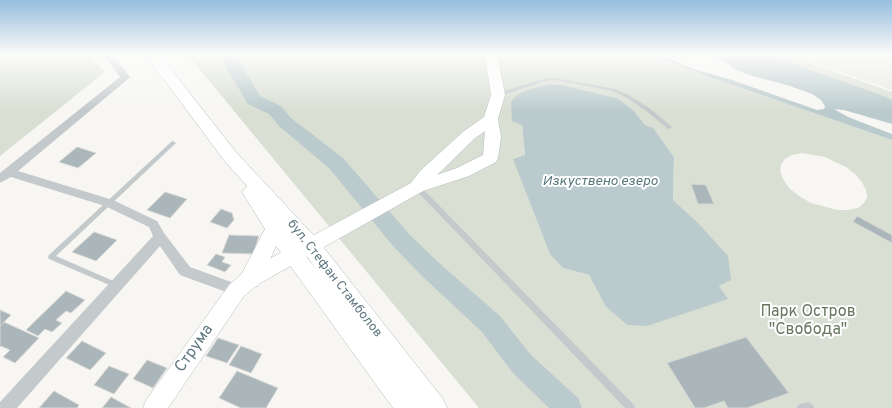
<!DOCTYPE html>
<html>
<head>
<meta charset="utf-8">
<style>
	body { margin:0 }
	canvas { display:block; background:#f7f6f3 }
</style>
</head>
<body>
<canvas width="892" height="408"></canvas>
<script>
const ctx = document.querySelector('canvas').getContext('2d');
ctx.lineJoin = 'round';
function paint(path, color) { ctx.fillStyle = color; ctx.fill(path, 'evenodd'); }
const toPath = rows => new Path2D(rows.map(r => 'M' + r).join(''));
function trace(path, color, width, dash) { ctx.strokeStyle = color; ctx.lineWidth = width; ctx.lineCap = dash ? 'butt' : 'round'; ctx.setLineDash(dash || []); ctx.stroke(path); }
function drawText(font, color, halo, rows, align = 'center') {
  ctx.font = font + ' Overpass,sans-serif'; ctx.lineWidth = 4; ctx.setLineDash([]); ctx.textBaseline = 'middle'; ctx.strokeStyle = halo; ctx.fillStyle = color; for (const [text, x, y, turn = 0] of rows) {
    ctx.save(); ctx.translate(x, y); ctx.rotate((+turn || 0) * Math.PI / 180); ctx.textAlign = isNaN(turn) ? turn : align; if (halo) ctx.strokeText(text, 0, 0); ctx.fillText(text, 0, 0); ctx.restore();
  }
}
const built = toPath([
	[788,54,892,54,892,90]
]);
const green = toPath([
	[0,54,88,54,105,72,0,156],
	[187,54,650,54,701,74,892,140,892,408,479,408],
	[546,85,562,85,617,98,633,110,645,125,653,129,674,157,673,200,679,206,719,286,727,299,627,325,606,307,589,275,563,268,514,159,525,155,522,125],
	[802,153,825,157,846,167,855,174,862,182,866,190,867,197,864,203,858,208,849,210,837,210,811,203,799,196,789,188,783,179,780,171,781,164,785,159,792,155],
	[764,54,785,54,892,92,892,100]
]);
const water = toPath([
	[650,54,659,54,693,69,732,80,817,110,824,109,825,106,821,100,812,94,790,86,746,74,733,68,722,59,712,54,764,54,881,95,892,100,892,124,844,110,834,109,848,117,892,134,892,140,701,74],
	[546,85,562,85,617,98,633,110,645,125,653,128,674,157,673,200,699,224,728,256,731,280,719,286,728,299,647,326,627,325,606,307,589,275,563,268,550,254,513,159,525,155,522,125,512,121,511,102,517,95,525,91]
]);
const river = toPath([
	[221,54,235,54,260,96,281,106,291,118,343,158,409,234,438,262,500,316,531,355,578,398,582,408,549,408,513,373,482,332,422,276,393,246,329,168,279,126,269,114,248,104,226,67,221,54]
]);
const building = toPath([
	[77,147,96,153,78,168,59,162,77,147],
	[691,184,706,185,714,204,698,204,691,184],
	[165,192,187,199,170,218,147,210,165,192],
	[221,209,232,213,234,220,227,228,210,222,221,209],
	[857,216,892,235,892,243,853,222,857,216],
	[94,232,117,240,96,261,72,252,94,232],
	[229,235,259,236,253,254,222,253,229,235],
	[216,254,225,257,222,262,231,265,225,272,207,265,216,254],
	[66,291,85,300,71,313,66,311,56,320,62,323,52,332,45,329,38,336,26,330,66,291],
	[0,310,11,315,0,326,0,310],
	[4,322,39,338,15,363,3,357,10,350,1,346,0,347,0,326,4,322],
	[746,337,789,393,747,408,728,408,724,401,704,408,695,408,667,363,746,337],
	[218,338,239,345,227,363,206,356,218,338],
	[82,341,106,353,90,370,66,358,82,341],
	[241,346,262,354,251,373,229,365,241,346],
	[147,360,167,368,153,388,133,379,147,360],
	[109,366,129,374,114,394,94,385,109,366],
	[237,371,278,388,266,408,241,408,219,398,237,371],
	[54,391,79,405,77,408,39,408,54,391],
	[111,397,131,408,102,408,111,397]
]);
const lane = toPath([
	[551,78,561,79,615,89,629,95,649,108,672,127,669,129,667,128,645,110,625,97,612,91,561,81,551,80,542,82,500,96,498,97,496,95,496,94,539,80,551,78],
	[173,141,176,143,175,144,56,256,118,283,119,285,118,287,116,288,114,287,49,259,48,257,49,255,171,142,173,141],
	[415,185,419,185,634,405,635,408,625,408,415,189,414,187,415,185],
	[808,402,813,405,814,408,797,408,798,405,808,402]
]);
const street = toPath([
	[103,54,112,54,130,77,128,79,18,171,113,200,157,221,164,233,190,267,242,286,244,290,242,294,237,296,180,275,160,246,17,408,0,408,0,402,153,236,149,227,105,206,11,177,0,183,0,173,120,77,103,54]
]);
const secondary = toPath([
	[485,54,497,54,505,95,498,119,501,137,498,158,496,162,469,176,423,191,257,285,244,296,168,408,143,408,146,400,230,284,243,273,411,183,420,171,464,131,484,117,491,95,485,54],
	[485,131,483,155,457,168,437,175,474,139,485,131]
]);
const primary = toPath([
	[145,54,159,54,235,151,317,239,443,399,447,408,393,408,276,246,258,286,250,288,242,286,239,279,265,229,242,192,247,186,223,159,145,54],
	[297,245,303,251,317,270,300,249,297,245]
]);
const streetNames = [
	["бул. Стефан Стамболов",334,279,52]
];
const waterNames = [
	["Изкуствено езеро",600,182]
];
const nearParknames = [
	["Парк Остров",808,313],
	["\"Свобода\"",808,331]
];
const nearStreetnames = [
	["Струма",195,349,-55]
];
paint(built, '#e7e8e6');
paint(green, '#d9dfd3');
paint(water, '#bbcbcd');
paint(river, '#bbcbcd');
paint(building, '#aab6b9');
trace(building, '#d8d7d5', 1);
trace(secondary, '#b6bdc0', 1);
trace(primary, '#b4bbbe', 1);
paint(lane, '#c4c9cc');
paint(street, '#c4c9cc');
paint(secondary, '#fff');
paint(primary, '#fff');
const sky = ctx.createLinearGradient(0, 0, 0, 111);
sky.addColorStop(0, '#96bddd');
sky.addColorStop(0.49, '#fbfbfa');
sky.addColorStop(1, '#fbfbfa00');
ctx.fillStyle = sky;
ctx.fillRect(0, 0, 892, 111);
drawText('13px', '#5f7881', '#fff', streetNames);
drawText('italic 14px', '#59787c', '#fff', waterNames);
drawText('16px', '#67785e', '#fff', nearParknames);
drawText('16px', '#5f7881', '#fff', nearStreetnames);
</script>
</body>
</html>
